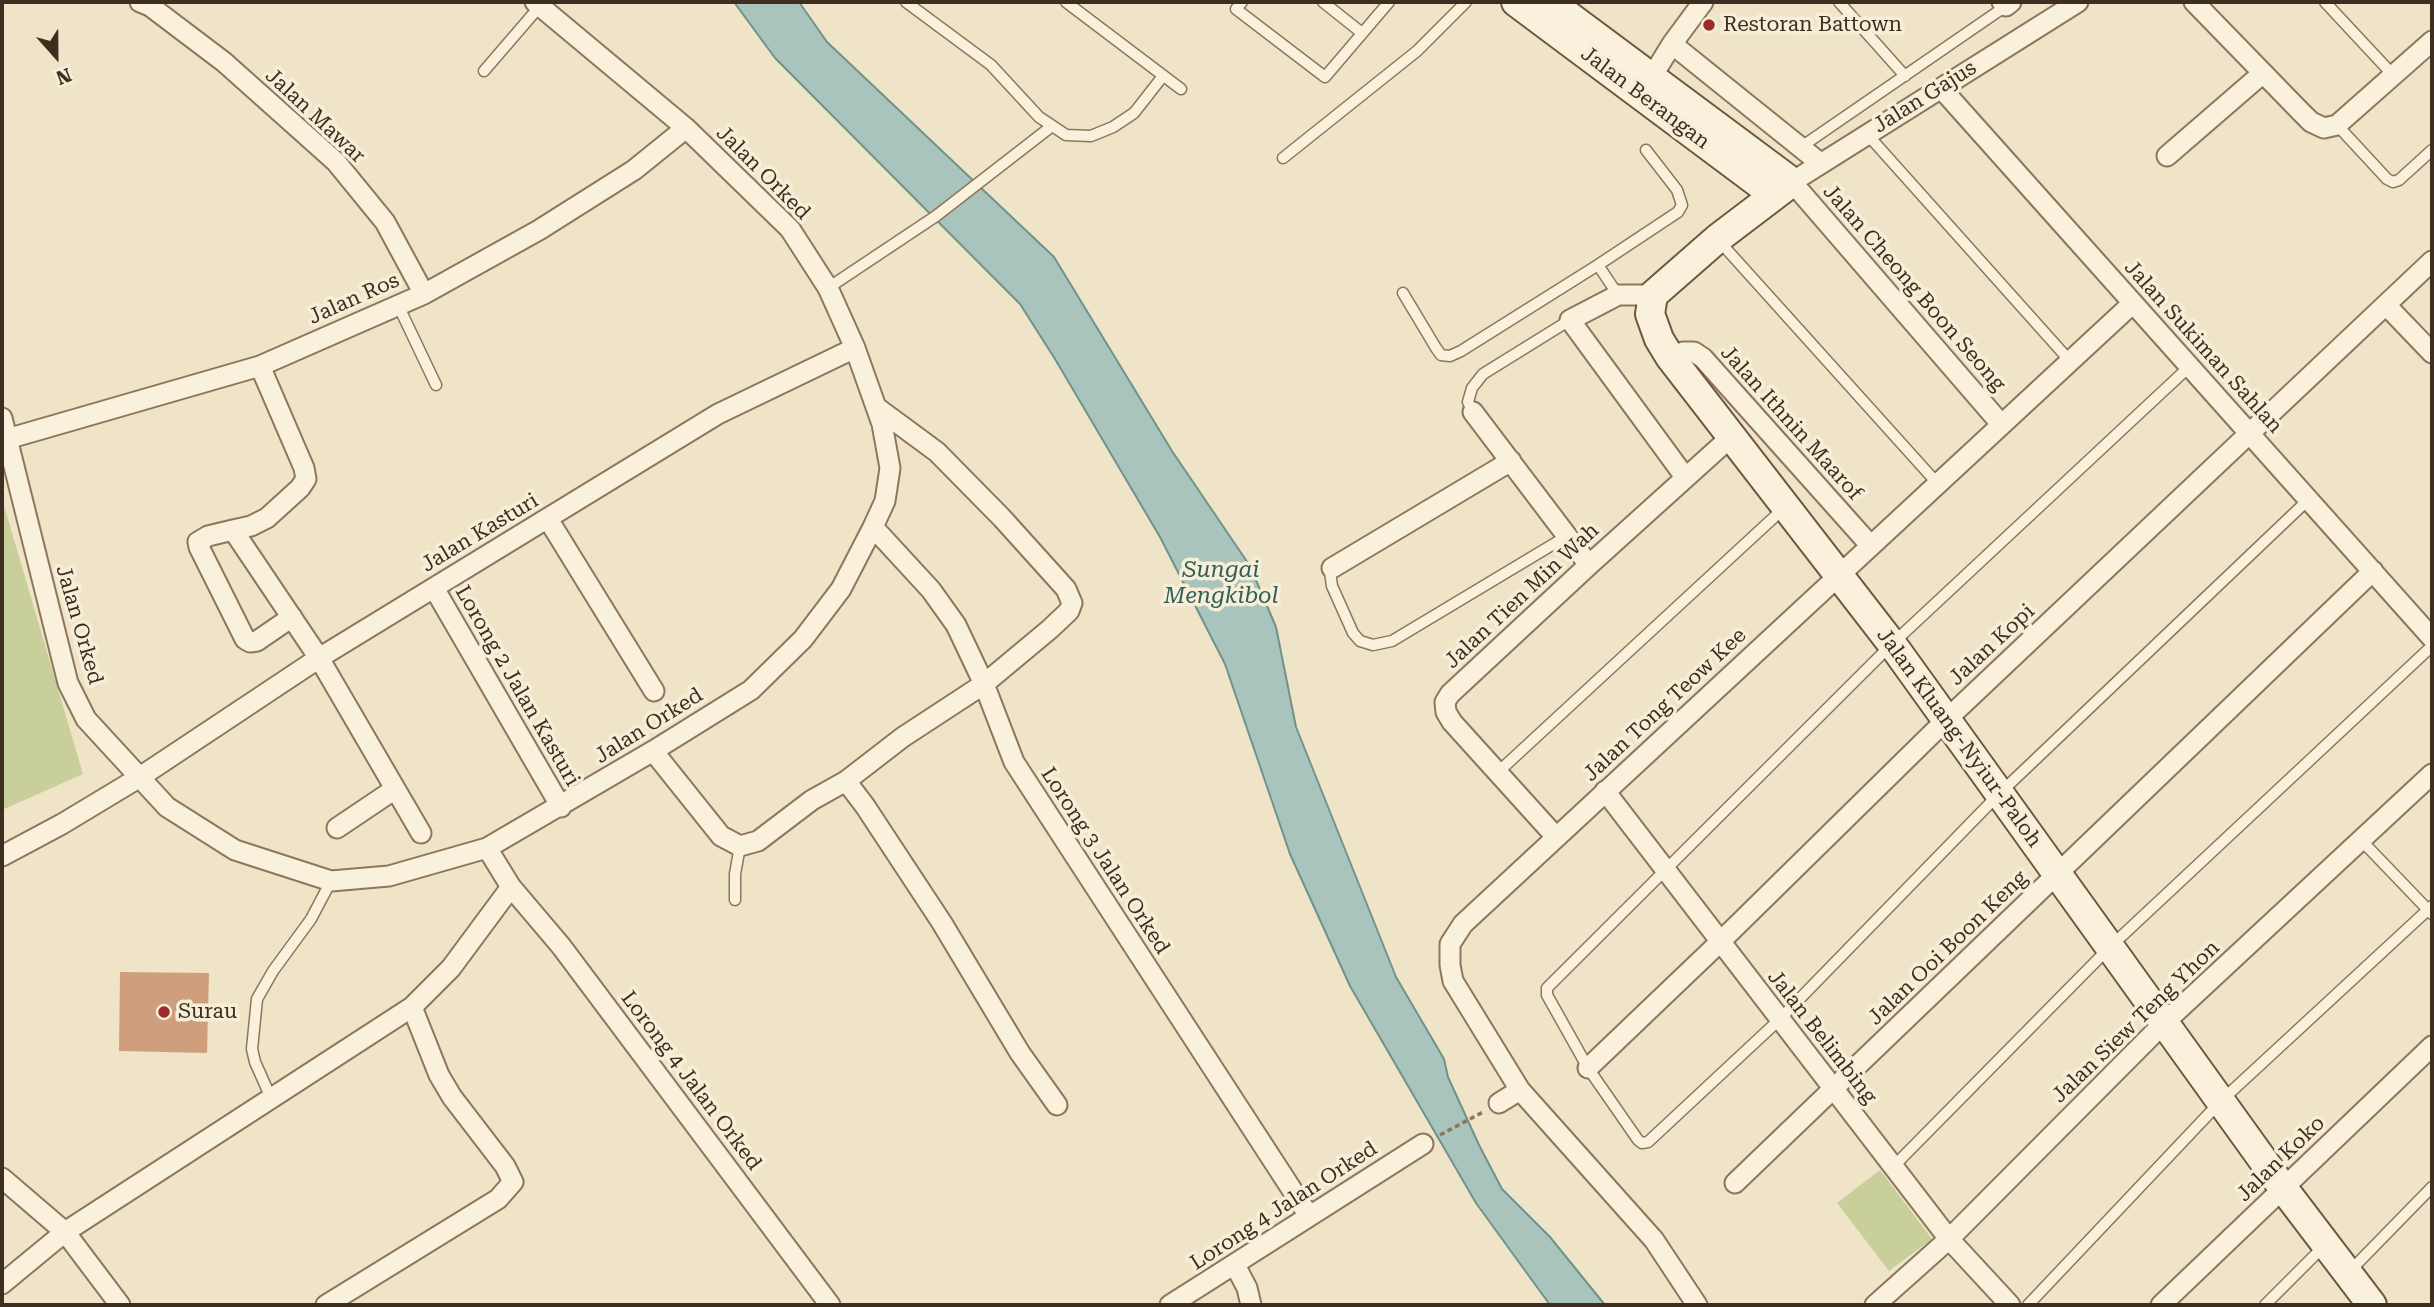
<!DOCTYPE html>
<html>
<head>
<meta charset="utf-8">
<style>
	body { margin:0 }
	#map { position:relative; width:2434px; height:1307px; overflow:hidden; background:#f0e4c8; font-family:"Roboto Serif",serif }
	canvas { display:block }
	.frame { position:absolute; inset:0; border:4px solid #3d2e20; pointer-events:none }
	.north { position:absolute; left:21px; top:21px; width:70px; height:70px; -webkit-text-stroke:5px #f7eed8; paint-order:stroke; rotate:159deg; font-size:19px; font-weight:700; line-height:28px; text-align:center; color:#3d2e20 }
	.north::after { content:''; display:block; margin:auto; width:24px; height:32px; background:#3d2e20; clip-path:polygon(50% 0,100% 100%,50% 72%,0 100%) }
</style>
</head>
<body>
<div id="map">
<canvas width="2434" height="1307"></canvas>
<div class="frame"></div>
<div class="north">N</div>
</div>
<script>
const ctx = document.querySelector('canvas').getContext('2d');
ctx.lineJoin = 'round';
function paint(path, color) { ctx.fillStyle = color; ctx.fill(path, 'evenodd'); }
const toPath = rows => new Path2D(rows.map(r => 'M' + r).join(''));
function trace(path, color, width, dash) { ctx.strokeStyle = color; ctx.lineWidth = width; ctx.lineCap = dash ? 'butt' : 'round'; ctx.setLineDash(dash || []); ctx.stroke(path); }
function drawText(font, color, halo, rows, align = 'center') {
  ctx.font = font + ' "Roboto Serif",serif'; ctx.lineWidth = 7; ctx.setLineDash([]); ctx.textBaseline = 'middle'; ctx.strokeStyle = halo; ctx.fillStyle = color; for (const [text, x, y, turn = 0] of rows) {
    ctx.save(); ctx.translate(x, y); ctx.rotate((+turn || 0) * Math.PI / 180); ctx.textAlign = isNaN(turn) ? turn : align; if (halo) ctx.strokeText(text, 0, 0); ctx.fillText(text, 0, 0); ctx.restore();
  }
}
const green = toPath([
	[2,499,83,774,2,810],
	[1880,1170,1932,1239,1889,1271,1837,1203]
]);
const water = toPath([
	[734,2,799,2,827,42,1054,257,1172,451,1250,566,1276,627,1296,727,1396,977,1444,1059,1448,1077,1479,1145,1502,1189,1550,1237,1605,1305,1550,1305,1476,1203,1350,986,1290,854,1225,664,1160,537,1055,359,1020,304,775,58,734,2]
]);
const building = toPath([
	[120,972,209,973,207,1053,119,1051]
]);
const path = toPath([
	[1440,1135,1483,1112]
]);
const lane = toPath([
	[906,2,991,65,1039,117,1066,135,1091,136,1113,127,1134,113,1163,76],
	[1066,2,1181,89],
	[1242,2,1236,9,1325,77,1389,2],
	[1323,2,1362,33],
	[1839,2,1905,76],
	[2325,2,2393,75],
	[484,71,540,6],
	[2337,125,2387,179,2393,182,2399,180,2432,150],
	[1867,134,2070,361],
	[1801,147,2006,6],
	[1283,158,1417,51,1466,2],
	[1720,242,1937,483],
	[1598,265,1678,212,1682,205,1677,190,1646,150],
	[828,288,936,216,1052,126],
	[1403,293,1436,348,1441,355,1450,356,1461,351,1598,265,1618,295],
	[398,305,436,385],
	[2190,366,1892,644,1547,988,1547,995,1588,1068,1638,1140,1642,1143,1648,1142,1780,1019,1999,794,2309,499],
	[1473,412,1468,402,1472,388,1483,374,1570,320],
	[1332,568,1330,572,1332,586,1353,633,1360,641,1373,645,1392,641,1567,536],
	[1496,774,1783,509],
	[2361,840,2432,914],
	[735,900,735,874,740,846],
	[271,1098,255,1062,252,1049,257,999,273,971,311,919,331,881],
	[1893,1167,2110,947,2432,646],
	[2350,1271,2432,1187],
	[2028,1305,2221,1101,2432,906],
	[2265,1305,2325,1245]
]);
const street = toPath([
	[140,2,150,6,224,62,336,162,385,222,424,294],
	[2002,2,2006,6,2011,2],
	[2194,2,2300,111,2311,122,2324,128,2337,125,2432,41],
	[1672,44,1820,163],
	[1645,88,1672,44,1703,2],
	[1941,88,2432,638],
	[2167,156,2263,73],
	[1653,295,1618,295,1570,320,1685,477],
	[2386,305,2432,353],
	[1670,357,1683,352,1694,352,1703,358,1870,545],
	[260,366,304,468,306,479,300,488,267,518,251,526,233,530,319,658,421,833],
	[1473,412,1589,565],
	[2,418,68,683,86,719,167,807,235,850,331,881,389,876,487,848,653,751,751,690,803,639,841,589,873,527,885,501,890,468,882,424,855,348,828,288,790,229,686,128,535,2],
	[2001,424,1792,182,2078,2],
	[7,439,260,366,424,294,539,230,634,170,686,128],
	[548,519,654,691],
	[873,527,931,590,956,625,984,684,1014,762,1309,1216],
	[233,530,208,536,198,542,199,547,245,639,250,642,257,641,292,617],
	[1332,568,1511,461],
	[434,588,561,807],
	[653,751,721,836,740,846,758,841,812,800,846,781,865,806,942,923,1020,1053,1057,1105],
	[846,781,903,737,984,684,1050,629,1069,611,1072,603,1066,589,1002,518,937,452,876,407],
	[1605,791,1949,1239,2010,1305],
	[337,828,395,789],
	[1556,837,1452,722,1446,712,1445,702,1450,694,1589,565,1732,436],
	[487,848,511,887,561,946,830,1305],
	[2,856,62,824,140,777,319,658,718,414,855,348],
	[1588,1068,1720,942,1946,720,2432,261],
	[1499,1103,1520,1090],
	[2,1178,65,1232,120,1305],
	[1735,1183,2373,571],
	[1235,1265,1247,1288,1251,1305],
	[2,1284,65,1232,412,1007,451,968,511,887],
	[326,1305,498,1199,513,1182,505,1166,452,1097,439,1075,412,1007],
	[1170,1305,1423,1144],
	[1697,1305,1654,1240,1520,1090,1453,981,1450,965,1450,944,1463,924,2133,303],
	[1875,1305,1949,1239,2164,1023,2432,774],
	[2161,1305,2432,1046]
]);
const secondary = toPath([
	[1516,2,1773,194],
	[1550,2,1792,182,1717,239,1653,295,1650,314,1659,339,1670,357,1892,644,2283,1188,2372,1305]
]);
const markers = [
	[1709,25,7,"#9e2a2b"],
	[164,1012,7,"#9e2a2b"]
];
const poiNames = [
	["Restoran Battown",1723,25],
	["Surau",178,1012]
];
const streetNames = [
	["Jalan Gajus",1925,97,-32],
	["Jalan Berangan",1645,98,37],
	["Jalan Mawar",315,116,43],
	["Jalan Orked",763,173,45],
	["Jalan Cheong Boon Seong",1914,288,49],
	["Jalan Ros",354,299,-24],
	["Jalan Sukiman Sahlan",2203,347,48],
	["Jalan Ithnin Maarof",1791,423,48],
	["Jalan Kasturi",480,533,-31],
	["Jalan Tien Min Wah",1522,596,-43],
	["Jalan Orked",79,625,74],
	["Jalan Kopi",1992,645,-43],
	["Lorong 2 Jalan Kasturi",517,686,60],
	["Jalan Tong Teow Kee",1665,705,-43],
	["Jalan Orked",649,726,-32],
	["Jalan Kluang-Nyiur-Paloh",1959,738,54],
	["Lorong 3 Jalan Orked",1105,861,57],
	["Jalan Ooi Boon Keng",1948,948,-44],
	["Jalan Siew Teng Yhon",2136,1022,-44],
	["Jalan Belimbing",1822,1037,52],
	["Lorong 4 Jalan Orked",691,1081,53],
	["Jalan Koko",2281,1159,-44],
	["Lorong 4 Jalan Orked",1284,1206,-33]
];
const waterNames = [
	["Sungai",1221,570],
	["Mengkibol",1221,596]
];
paint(green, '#c9cf9b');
paint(water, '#a9c4bc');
trace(water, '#6f938a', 2);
paint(building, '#cf9f7d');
trace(lane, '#8d765c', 13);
trace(street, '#8d765c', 23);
trace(secondary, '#6f573f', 32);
trace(path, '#8d765c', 3.5, [5, 3.5]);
trace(lane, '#faf1dc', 10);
trace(street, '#faf1dc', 19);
trace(secondary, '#faf1dc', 28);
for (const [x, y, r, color] of markers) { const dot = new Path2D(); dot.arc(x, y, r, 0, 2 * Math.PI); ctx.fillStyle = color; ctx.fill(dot); trace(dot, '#f7eed8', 2.5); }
drawText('21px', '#3d2e20', '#f7eed8', poiNames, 'left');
drawText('21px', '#3d2e20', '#f7eed8', streetNames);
drawText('italic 23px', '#2f5d5a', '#f7eed8', waterNames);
</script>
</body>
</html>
